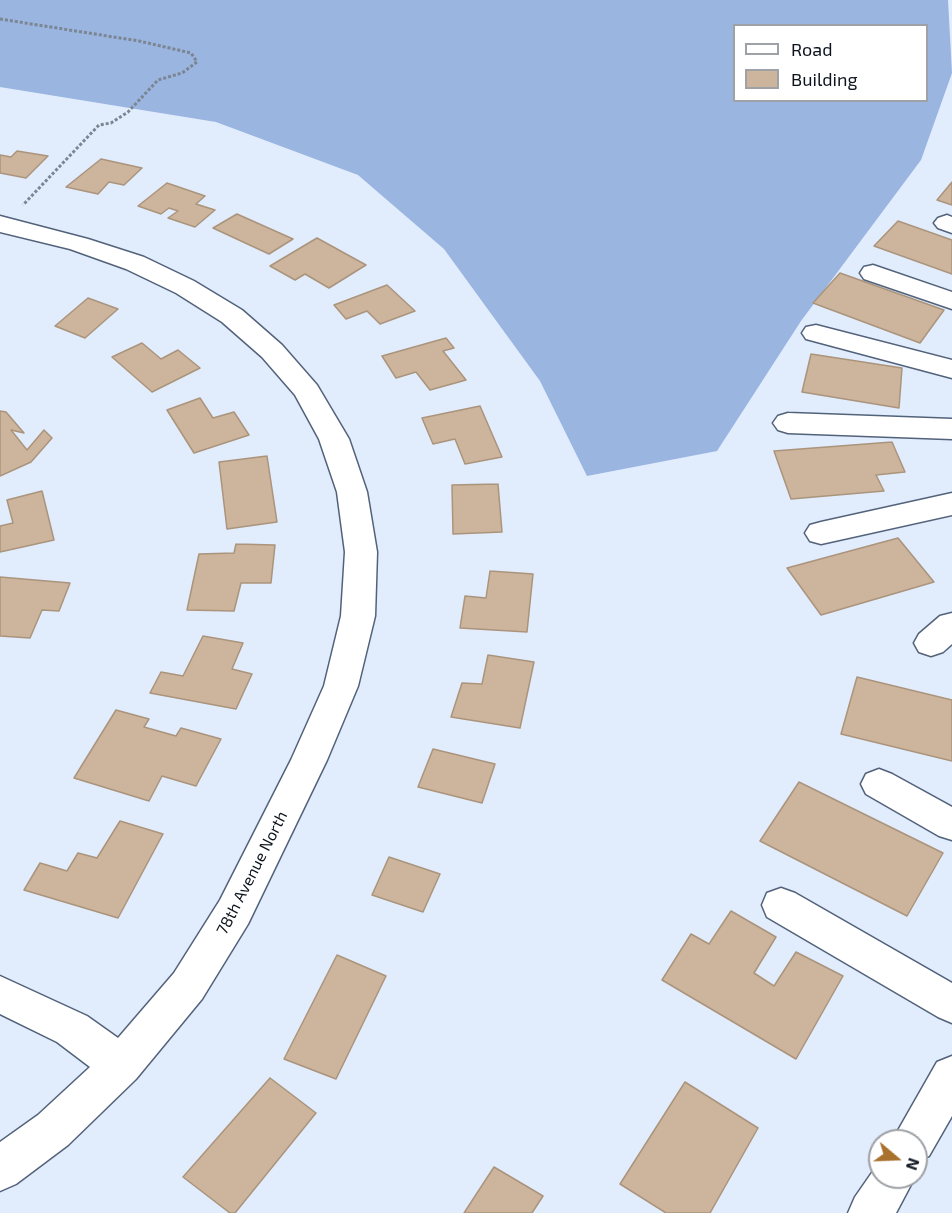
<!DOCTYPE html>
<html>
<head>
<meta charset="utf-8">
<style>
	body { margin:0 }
	#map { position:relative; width:952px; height:1213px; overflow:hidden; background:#e1ecfd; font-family:"Exo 2",sans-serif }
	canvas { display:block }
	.legend { position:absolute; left:733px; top:24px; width:195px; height:78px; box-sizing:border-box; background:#fff; border:2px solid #9ea1a5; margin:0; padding:8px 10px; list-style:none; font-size:18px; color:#0d131d }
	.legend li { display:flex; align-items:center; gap:12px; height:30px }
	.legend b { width:30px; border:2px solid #9ea1a5 }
	.north { position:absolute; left:868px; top:1129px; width:60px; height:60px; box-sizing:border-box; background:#fff; border:2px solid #9ea1a5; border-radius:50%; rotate:109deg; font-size:16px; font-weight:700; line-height:24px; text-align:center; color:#0d131d }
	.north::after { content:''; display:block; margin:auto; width:21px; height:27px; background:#a8712d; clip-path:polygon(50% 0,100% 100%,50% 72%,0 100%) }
</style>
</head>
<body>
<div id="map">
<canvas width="952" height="1213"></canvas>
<ul class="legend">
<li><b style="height:8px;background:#fff"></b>Road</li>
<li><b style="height:16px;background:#ccb59c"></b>Building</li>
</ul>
<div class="north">N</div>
</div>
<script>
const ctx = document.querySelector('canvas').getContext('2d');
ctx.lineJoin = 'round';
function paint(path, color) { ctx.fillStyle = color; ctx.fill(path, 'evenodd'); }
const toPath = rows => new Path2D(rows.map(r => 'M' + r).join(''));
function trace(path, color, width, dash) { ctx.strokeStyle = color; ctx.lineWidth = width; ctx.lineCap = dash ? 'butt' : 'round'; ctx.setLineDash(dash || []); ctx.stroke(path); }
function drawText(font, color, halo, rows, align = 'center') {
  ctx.font = font + ' "Exo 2",sans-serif'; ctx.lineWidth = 4.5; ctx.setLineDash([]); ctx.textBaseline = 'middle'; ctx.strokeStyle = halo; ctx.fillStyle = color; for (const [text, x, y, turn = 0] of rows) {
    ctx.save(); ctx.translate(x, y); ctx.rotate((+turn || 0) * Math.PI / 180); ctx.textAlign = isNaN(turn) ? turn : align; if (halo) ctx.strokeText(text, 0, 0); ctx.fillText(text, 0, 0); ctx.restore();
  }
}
const forest = toPath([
	[0,0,948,0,952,73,921,160,801,321,717,451,587,476,540,381,444,249,358,175,216,122,0,87],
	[734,26,926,26,926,100,734,100]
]);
const building = toPath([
	[17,151,48,156,26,178,0,173,0,155,11,157,17,151],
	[101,159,142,168,124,185,109,182,98,194,66,187,101,159],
	[952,182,952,205,937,200,952,182],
	[167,183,205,196,196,204,215,210,195,227,168,218,178,211,169,208,161,214,138,206,167,183],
	[237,214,293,239,269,254,213,228,237,214],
	[898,221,952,240,952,274,874,246,898,221],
	[317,238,366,265,329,288,305,274,295,280,270,266,317,238],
	[840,273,944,310,920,343,813,303,840,273],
	[387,285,415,311,380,324,367,311,346,319,334,305,387,285],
	[88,298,118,309,85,338,55,326,88,298],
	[446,338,454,348,443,351,466,380,430,390,416,372,396,378,382,356,446,338],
	[142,343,161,359,178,350,200,368,152,392,112,357,142,343],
	[811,354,902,368,899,408,802,392,811,354],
	[200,398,213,418,234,412,249,435,194,453,167,410,200,398],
	[480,406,502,457,465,464,455,439,433,444,422,418,480,406],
	[0,411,6,412,24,433,11,430,27,450,44,430,52,438,31,462,0,476,0,411],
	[892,442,905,472,876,475,884,491,791,499,774,451,892,442],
	[267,456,277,522,227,529,219,462,267,456],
	[498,484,502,532,453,534,452,485,498,484],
	[42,491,54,540,0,552,0,526,13,523,7,500,42,491],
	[898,538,934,582,821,615,787,568,898,538],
	[236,544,275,545,271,583,241,583,234,611,187,610,199,554,234,553,236,544],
	[490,571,533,574,527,632,460,628,465,596,486,598,490,571],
	[0,577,70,583,59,611,42,610,30,638,0,636,0,577],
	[203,636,243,643,232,669,252,674,236,709,150,693,161,672,183,676,203,636],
	[488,655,534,662,520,728,451,717,462,683,482,684,488,655],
	[857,677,952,700,952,761,841,734,857,677],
	[116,710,149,719,144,727,176,736,181,728,221,739,196,786,162,776,149,801,74,778,116,710],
	[433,749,495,764,482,803,418,787,433,749],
	[799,782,943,853,907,916,760,841,799,782],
	[120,821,163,834,118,918,24,890,40,863,67,871,78,853,97,858,120,821],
	[389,857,440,874,423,912,372,895,389,857],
	[731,911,776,937,754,973,774,986,796,952,843,976,796,1059,662,980,691,934,709,944,731,911],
	[337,955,386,976,336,1079,284,1059,337,955],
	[270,1078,316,1113,235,1213,230,1213,183,1177,270,1078],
	[685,1082,758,1128,710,1213,666,1213,620,1184,685,1082],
	[494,1167,543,1196,532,1213,464,1213,494,1167]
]);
const path = toPath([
	[0,19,139,41,191,53,197,62,182,73,158,80,128,112,111,123,99,125,23,205]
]);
const minor = toPath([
	[947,215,952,217,952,233,938,228,934,223,938,218,947,215],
	[0,216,88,239,144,257,194,281,242,310,282,345,317,385,349,439,367,492,377,552,375,616,358,686,327,760,248,924,202,999,136,1079,68,1145,16,1184,0,1191,0,1142,38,1115,90,1067,57,1042,0,1014,0,976,87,1016,118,1038,174,973,220,900,291,760,324,686,341,616,345,552,337,492,319,439,295,395,262,357,222,322,176,293,126,269,70,249,0,232,0,216],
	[873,265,952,292,952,309,864,279,860,273,864,267,873,265],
	[816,325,952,360,952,378,806,339,802,333,806,327,816,325],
	[788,413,952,419,952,439,788,433,778,430,773,423,778,416,788,413],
	[952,493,952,515,821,544,810,541,805,533,810,525,821,522,952,493],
	[952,613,952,644,943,652,931,656,919,652,914,643,919,634,940,616,952,613],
	[879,769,892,774,952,807,952,840,939,836,866,794,861,784,866,774,879,769],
	[781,888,795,893,952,983,952,1023,938,1017,767,917,762,905,767,893,781,888],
	[952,1056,952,1116,929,1156,916,1161,916,1141,892,1141,937,1062,952,1056],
	[880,1161,880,1177,915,1177,896,1213,848,1213,855,1197,880,1161]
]);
const streetNames = [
	["78th Avenue North",252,873,-63]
];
paint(forest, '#99b5e0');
paint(building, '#ccb59c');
trace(building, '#ab947c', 1.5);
trace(minor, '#52627a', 3);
trace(path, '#7c8592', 3, [3, 2]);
paint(minor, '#fff');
drawText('16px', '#0d131d', '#fff', streetNames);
</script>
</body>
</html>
